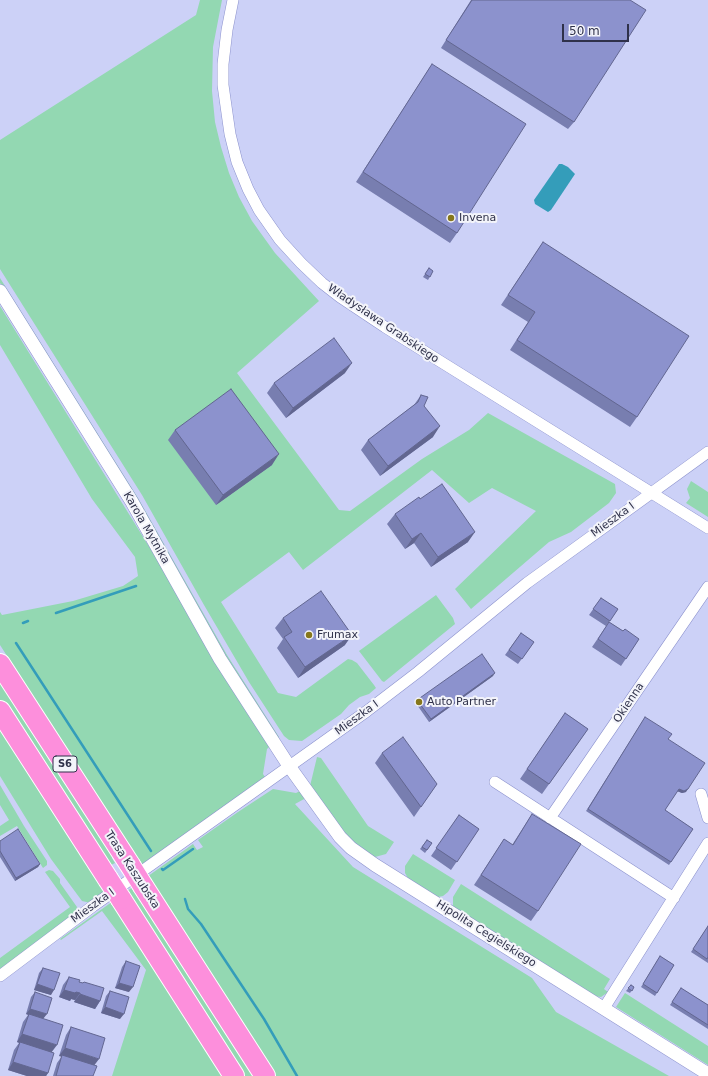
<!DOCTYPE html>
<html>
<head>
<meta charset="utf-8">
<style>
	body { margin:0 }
	#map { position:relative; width:708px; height:1076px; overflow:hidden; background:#ccd1f7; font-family:"DejaVu Sans",sans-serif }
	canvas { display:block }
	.scale { position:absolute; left:562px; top:24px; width:67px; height:18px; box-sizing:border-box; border:2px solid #2f314a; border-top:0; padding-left:5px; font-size:12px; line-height:14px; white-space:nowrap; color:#2f314a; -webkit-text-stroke:3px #f3f4fa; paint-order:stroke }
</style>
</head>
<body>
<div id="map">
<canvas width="708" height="1076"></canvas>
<div class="scale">50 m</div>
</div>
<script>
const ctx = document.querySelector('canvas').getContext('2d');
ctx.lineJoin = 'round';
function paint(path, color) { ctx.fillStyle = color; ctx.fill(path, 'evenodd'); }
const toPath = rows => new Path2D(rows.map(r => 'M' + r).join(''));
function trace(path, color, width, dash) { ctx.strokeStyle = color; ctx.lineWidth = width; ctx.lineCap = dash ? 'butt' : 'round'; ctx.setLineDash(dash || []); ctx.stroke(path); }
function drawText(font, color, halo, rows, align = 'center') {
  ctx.font = font + ' "DejaVu Sans",sans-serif'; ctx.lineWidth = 4; ctx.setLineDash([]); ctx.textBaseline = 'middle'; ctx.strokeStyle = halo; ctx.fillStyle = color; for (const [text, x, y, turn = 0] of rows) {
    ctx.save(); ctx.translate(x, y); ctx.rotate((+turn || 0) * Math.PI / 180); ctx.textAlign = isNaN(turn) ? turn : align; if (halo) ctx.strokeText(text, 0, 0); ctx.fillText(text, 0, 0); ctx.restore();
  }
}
const green = toPath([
	[200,0,222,0,213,47,212,91,215,122,221,147,229,173,239,197,252,221,275,253,319,301,237,373,339,510,350,511,422,459,469,430,488,413,615,484,616,493,609,503,571,532,549,542,471,609,455,589,536,511,492,488,469,503,432,470,303,570,289,552,221,602,278,693,296,697,348,659,352,660,357,663,374,685,376,688,369,694,360,697,349,705,341,714,302,741,289,740,284,736,249,682,204,605,142,495,0,269,0,140,196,15],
	[0,278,138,498,227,655,279,737,279,740,242,684,59,377,0,283],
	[0,306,150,548,270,746,267,749,263,774,265,777,142,867,132,848,126,841,0,645,0,612,2,615,73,601,123,586,138,576,135,557,92,499,0,345],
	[691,481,708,492,708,517,686,503,690,498,687,489],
	[436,595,453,618,455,624,384,682,382,681,359,651],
	[0,672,117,854,112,858,115,863,111,865,108,860,104,863,0,702],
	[0,728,106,893,91,903,82,901,51,859,0,776],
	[317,757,321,758,368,826,394,842,386,854,375,857,368,854,347,837,310,786],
	[0,785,24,826,47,861,47,865,43,868,17,826,0,836,0,826,9,820,0,805],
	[273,789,296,793,300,791,306,798,295,804,353,867,532,978,556,1012,669,1076,112,1076,146,970,102,911,61,940,60,939,193,844,197,850,203,847,198,840,238,812],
	[413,854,455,880,448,892,443,896,438,897,432,895,409,880,405,873,405,866],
	[49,870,53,871,60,879,60,883,77,907,75,914,0,972,0,958,70,907,45,872],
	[461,884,610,979,604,989,608,992,601,997,593,996,457,910,453,906,453,897],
	[625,993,708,1046,708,1065,616,1007]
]);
const water = toPath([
	[559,164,562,164,568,167,575,174,551,210,548,212,535,204,534,200]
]);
const stream = toPath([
	[56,613,136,586],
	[23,623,28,621],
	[16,643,151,851],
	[162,869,163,870,193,849],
	[185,899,188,909,201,924,264,1019,297,1076]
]);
const minor = toPath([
	[233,0,227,30,223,64,223,85,230,134,237,162,248,189,259,210,280,240,301,263,322,283,340,297,385,327,708,528],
	[495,782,674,898],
	[701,794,708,818],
	[550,818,708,587],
	[0,976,93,906,367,711,418,672,527,583,708,452],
	[604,1008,708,843]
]);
const tertiary = toPath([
	[0,291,132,502,220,659,289,766,340,837,351,848,375,865,708,1074]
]);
const motorway = toPath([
	[0,664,130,865],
	[0,711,108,879],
	[143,886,265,1076],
	[121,899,234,1076]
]);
const motorwayBridge = toPath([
	[130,865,143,886],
	[108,879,121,899]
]);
const wall = toPath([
	[471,0,630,0,574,122,568,129,441,48],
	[432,64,457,233,450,243,356,182],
	[543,242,637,417,630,427,510,350,528,322,501,305],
	[429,268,433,271,428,280,423,277],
	[345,373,286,418,267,393,274,383],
	[421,395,433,437,380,476,361,450,368,440,414,405],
	[175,430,272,465,216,505,168,440],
	[420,499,468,542,431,567,414,543,405,549,387,524,395,514],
	[601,598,618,609,606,626,589,615],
	[283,618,345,645,298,678,277,648,283,639,275,628],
	[609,622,623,631,639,639,621,666,592,647],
	[521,633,534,642,518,664,505,655],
	[493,676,429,722,415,702,417,700],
	[565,713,588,729,542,794,520,779],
	[645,717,668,739,686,792,682,793,677,791,665,810,693,829,669,865,586,811],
	[382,753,437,784,414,817,375,763],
	[532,814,538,911,531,921,474,885,504,839,512,845],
	[459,815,479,829,451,870,431,856],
	[427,840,432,843,425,853,420,849],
	[0,841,40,864,38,867,15,881,0,857],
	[708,926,708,963,691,952],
	[660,956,674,965,655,996,641,987],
	[126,961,129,992,115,988,122,967],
	[43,968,51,995,34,990,39,973],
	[69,977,79,982,100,1001,95,1009,74,1002,75,1000,71,999,70,1001,59,997,63,985],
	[631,985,634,987,630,993,626,991],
	[681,988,708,1005,708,1029,670,1005],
	[110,991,120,1019,101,1013,106,996],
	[35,992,43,1019,52,1052,48,1073,46,1076,27,1076,8,1070,14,1050,19,1043,17,1042,23,1022,28,1015,26,1014,31,997],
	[71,1027,94,1066,93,1076,53,1076,57,1063,62,1056,59,1056,66,1035]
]);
const shadedWall = toPath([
	[352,363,345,373,286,418,293,408],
	[440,426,433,437,380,476,388,466],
	[279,454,272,465,216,505,223,495],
	[475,532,468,542,431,567,438,557],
	[421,533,414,543,405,549,412,539],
	[352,635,345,645,298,678,305,667],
	[495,673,493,676,429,722,431,719],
	[679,789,688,789,686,792,682,793,677,791],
	[40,864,38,867,15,881,16,878],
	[119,983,133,987,129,992,115,988],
	[37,984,54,990,51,995,34,990],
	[64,990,76,992,80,993,75,1000,71,999,70,1001,59,997],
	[80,994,100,1001,95,1009,74,1002],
	[105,1007,124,1014,120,1019,101,1013],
	[30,1009,47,1014,43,1019,26,1014],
	[22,1034,57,1045,51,1053,17,1042],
	[65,1048,99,1059,93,1067,59,1056],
	[13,1062,48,1073,46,1076,27,1076,8,1070]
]);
const building = toPath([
	[472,0,630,0,646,10,574,122,446,40,472,0],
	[432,64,526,124,457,233,363,172,432,64],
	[543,242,689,336,637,417,517,340,535,312,508,295,543,242],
	[429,268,433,271,430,277,425,274,429,268],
	[334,338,352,363,293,408,274,383,334,338],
	[231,389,279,454,223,495,175,430,231,389],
	[421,395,428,397,424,406,440,426,388,466,368,440,418,402,421,395],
	[442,484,475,532,438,557,421,533,412,539,395,514,419,497,420,499,442,484],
	[321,591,352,635,305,667,284,637,292,632,283,618,321,591],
	[601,598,618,609,610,621,593,609,601,598],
	[609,622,623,631,625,629,639,639,626,659,598,639,609,622],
	[521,633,534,642,522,659,509,650,521,633],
	[482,654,495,673,431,719,417,700,482,654],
	[565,713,588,729,549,784,527,769,565,713],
	[645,717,672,734,668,739,705,763,688,789,684,791,679,789,665,810,693,829,671,862,588,809,645,717],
	[403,737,437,784,421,807,382,753,403,737],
	[532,814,581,844,538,911,481,875,504,839,513,845,532,814],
	[459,815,479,829,457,862,436,848,459,815],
	[18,829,40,864,16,878,0,851,0,841,18,829],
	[427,840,432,843,427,850,422,847,427,840],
	[708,926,708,957,707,959,693,949,708,926],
	[660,956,674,965,657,993,643,984,660,956],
	[126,961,140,966,133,987,119,983,126,961],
	[43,968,60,973,54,990,37,984,43,968],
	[69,977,80,980,79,982,83,983,84,982,104,988,100,1001,80,994,80,993,76,992,75,993,64,990,69,977],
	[631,985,634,987,632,991,628,988,631,985],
	[681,988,708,1005,708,1025,672,1002,681,988],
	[110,991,129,997,124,1014,105,1007,110,991],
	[35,992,52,998,47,1014,30,1009,35,992],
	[29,1014,63,1025,57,1045,22,1034,29,1014],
	[71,1027,105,1038,99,1059,65,1048,71,1027],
	[20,1042,54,1053,48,1073,13,1062,20,1042],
	[62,1055,97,1066,93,1076,56,1076,62,1055]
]);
const markers = [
	[451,218,4,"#86771b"],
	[309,635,4,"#86771b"],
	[419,702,4,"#86771b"]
];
const shields = [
	[65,764,24]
];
const shieldNames = [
	["S6",65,764]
];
const poiNames = [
	["Invena",459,218],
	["Frumax",317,635],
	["Auto Partner",427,702]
];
const streetNames = [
	["Władysława Grabskiego",383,324,34],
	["Mieszka I",613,520,-36],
	["Karola Mytnika",146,528,60],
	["Okienna",629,703,-56],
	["Mieszka I",357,718,-36],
	["Trasa Kaszubska",132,870,57],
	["Mieszka I",93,906,-36],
	["Hipolita Cegielskiego",486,934,32]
];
paint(green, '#93d8b2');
paint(water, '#349dba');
trace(stream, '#349dba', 2.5);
trace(minor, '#8c92cd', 12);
trace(tertiary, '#8c92cd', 14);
trace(motorway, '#fff', 22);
trace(minor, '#fff', 11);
trace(tertiary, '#fff', 13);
trace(motorway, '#fd8fdc', 20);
trace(motorwayBridge, '#fff', 22, []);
trace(motorwayBridge, '#fd8fdc', 20);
paint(wall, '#787eb0');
paint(shadedWall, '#626690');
paint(building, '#8c92cd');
trace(building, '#626690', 1);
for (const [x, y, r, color] of markers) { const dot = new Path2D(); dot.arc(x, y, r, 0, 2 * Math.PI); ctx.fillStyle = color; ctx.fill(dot); trace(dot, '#f3f4fa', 1.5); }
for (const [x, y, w] of shields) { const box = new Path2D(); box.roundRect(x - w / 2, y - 8, w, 16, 3); ctx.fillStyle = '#f3f4fa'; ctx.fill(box); trace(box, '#2f314a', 1); }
drawText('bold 10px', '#2f314a', null, shieldNames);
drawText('11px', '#2f314a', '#f3f4fa', poiNames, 'left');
drawText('11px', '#2f314a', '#f3f4fa', streetNames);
</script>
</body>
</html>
